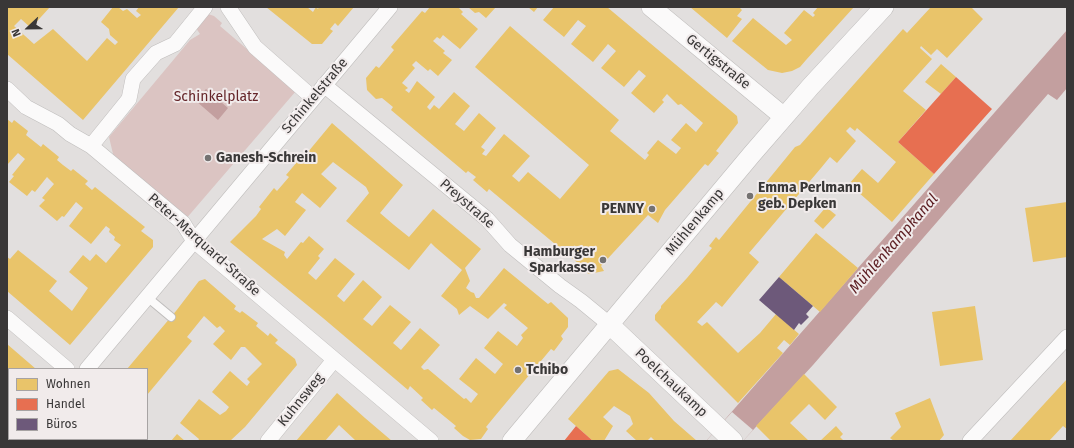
<!DOCTYPE html>
<html>
<head>
<meta charset="utf-8">
<style>
	body { margin:0 }
	#map { position:relative; width:1074px; height:448px; overflow:hidden; background:#e2dfde; font-family:"Fira Sans",sans-serif }
	canvas { display:block }
	.frame { position:absolute; inset:0; border:8px solid #393737; pointer-events:none }
	.legend { position:absolute; left:8px; top:368px; width:140px; height:72px; box-sizing:border-box; background:#f1ebeb; border:1px solid #a7a3a3; margin:0; padding:5px 7px; list-style:none; font-size:12px; color:#393737 }
	.legend li { display:flex; align-items:center; gap:8px; height:20px }
	.legend b { width:20px; border:1px solid #a7a3a3 }
	.north { position:absolute; left:8px; top:8px; width:40px; height:40px; -webkit-text-stroke:3px #f1ebeb; paint-order:stroke; rotate:248deg; font-size:11px; font-weight:700; line-height:16px; text-align:center; color:#393737 }
	.north::after { content:''; display:block; margin:auto; width:14px; height:18px; background:#393737; clip-path:polygon(50% 0,100% 100%,50% 72%,0 100%) }
</style>
</head>
<body>
<div id="map">
<canvas width="1074" height="448"></canvas>
<div class="frame"></div>
<ul class="legend">
<li><b style="height:11px;background:#e9c46a"></b>Wohnen</li>
<li><b style="height:11px;background:#e76f51"></b>Handel</li>
<li><b style="height:11px;background:#6d597a"></b>Büros</li>
</ul>
<div class="north">N</div>
</div>
<script>
const ctx = document.querySelector('canvas').getContext('2d');
ctx.lineJoin = 'round';
function paint(path, color) { ctx.fillStyle = color; ctx.fill(path, 'evenodd'); }
const toPath = rows => new Path2D(rows.map(r => 'M' + r).join(''));
function trace(path, color, width, dash) { ctx.strokeStyle = color; ctx.lineWidth = width; ctx.lineCap = dash ? 'butt' : 'round'; ctx.setLineDash(dash || []); ctx.stroke(path); }
function drawText(font, color, halo, rows, align = 'center') {
  ctx.font = font + ' "Fira Sans",sans-serif'; ctx.lineWidth = 4; ctx.setLineDash([]); ctx.textBaseline = 'middle'; ctx.strokeStyle = halo; ctx.fillStyle = color; for (const [text, x, y, turn = 0] of rows) {
    ctx.save(); ctx.translate(x, y); ctx.rotate((+turn || 0) * Math.PI / 180); ctx.textAlign = isNaN(turn) ? turn : align; if (halo) ctx.strokeText(text, 0, 0); ctx.fillText(text, 0, 0); ctx.restore();
  }
}
const green = toPath([
	[208,14,214,16,222,23,220,26,296,91,185,220,114,158,109,137,190,40,200,34,196,28]
]);
const water = toPath([
	[1067,30,1067,88,1057,100,1048,94,813,365,743,441,706,441],
	[206,89,228,108,218,120,196,101]
]);
const pier = toPath([
	[732,412,753,430,743,441,708,441,707,440]
]);
const homes = toPath([
	[7,7,50,7,31,28,21,19,14,26,34,44,53,29,87,61,107,38,115,45,118,42,110,35,109,29,101,22,113,7,118,7,123,11,127,9,137,18,141,15,136,11,139,7,179,7,83,120,7,54],
	[266,7,307,7,313,12,316,7,318,9,319,7,354,7,338,26,335,23,330,29,333,31,322,44,312,44],
	[430,7,460,7,459,8,463,12,461,14,478,29,460,49,443,35,440,39,437,37,433,41,445,51,443,53,452,60,438,76,430,69,428,71,416,61,412,65,415,68,402,83,408,88,405,90,409,93,417,81,435,97,427,107,430,110,434,105,439,109,454,92,470,106,455,124,464,131,479,113,496,128,481,147,485,150,482,154,486,156,504,134,530,156,512,176,519,182,528,172,560,199,589,165,475,67,510,26,619,120,610,131,645,160,649,155,647,153,658,140,676,154,681,148,671,140,686,123,696,132,703,123,681,104,678,105,667,94,662,100,664,102,654,113,631,93,646,76,639,70,624,87,601,68,616,51,608,44,593,62,571,44,586,26,578,20,564,37,543,20,554,7,607,7,737,116,738,123,716,151,719,153,708,166,705,164,665,210,658,223,648,215,601,266,604,271,589,274,584,271,585,269,489,189,487,192,473,180,476,177,468,171,466,173,391,110,393,107,382,98,376,99,367,90,366,78,376,66,379,68,394,50,391,47,422,11,425,13],
	[468,7,496,7,486,18,479,12,475,13],
	[528,7,538,7,534,12],
	[690,7,739,7,742,10,737,16,742,19,727,38],
	[818,7,854,7,806,60,800,67,792,71,782,73,768,70,732,41,753,18,786,45,792,40,784,33,804,10,813,17,815,15,813,13],
	[931,7,973,7,972,8,983,19,947,58,937,49,931,55,921,46,920,48,932,59,903,91,926,110,898,142,934,174,892,222,849,184,862,169,878,183,896,162,857,128,855,131,850,127,846,131,856,141,837,163,830,157,821,168,749,253,759,262,722,307,716,302,697,322,702,326,707,322,738,353,760,333,776,314,799,334,790,345,784,340,777,348,783,353,738,403,655,320,655,315,661,308,661,306,687,278,712,248,709,246,716,237,719,240,795,147,800,145,903,29,907,33],
	[941,64,956,77,941,94,925,82],
	[7,119,12,123,14,120,28,131,26,135,41,147,43,144,59,157,57,160,63,165,71,171,73,169,88,181,85,184,92,190,95,187,145,227,141,231,153,240,153,247,70,345,7,291,7,257,10,259,18,250,57,281,49,291,72,311,88,288,69,272,83,255,90,261,96,254,106,263,121,245,114,240,115,237,109,232,110,229,106,226,91,244,69,226,83,208,76,202,64,217,62,216,57,221,39,206,45,200,42,198,54,184,47,177,35,192,32,190,27,196,9,182,14,176,12,175,25,159,18,153,7,165],
	[332,123,403,185,380,213,394,225,409,237,433,209,481,249,465,268,470,281,466,288,471,292,474,293,476,298,479,298,504,268,548,304,551,302,568,318,568,327,561,336,563,339,554,351,551,349,495,416,486,427,488,429,481,439,470,440,463,436,454,428,456,426,434,408,432,410,421,400,423,398,410,386,408,390,323,318,230,242,256,216,261,209,259,207,274,188,277,191,289,177,286,175,297,162,298,164],
	[333,162,366,187,369,193,346,221,409,270,431,243,435,247,462,270,441,296,457,309,459,315,470,306,488,319,504,303,507,305,504,308,528,328,521,335,523,338,517,346,498,331,484,348,503,364,495,374,476,358,459,379,478,394,471,403,466,398,464,399,428,369,424,370,421,367,440,345,420,328,401,350,393,343,411,322,390,305,372,326,363,319,382,297,363,280,344,302,337,296,355,274,335,258,316,280,308,273,320,258,318,256,324,249,309,236,303,243,301,242,287,259,284,255,285,252,262,239,277,229,285,236,306,210,295,202,302,193,320,208,337,188,321,174],
	[1067,202,1067,257,1033,262,1025,208],
	[826,207,836,215,823,229,814,221],
	[816,233,858,268,820,312,779,277],
	[205,279,236,306,234,309,240,313,242,311,258,323,256,326,268,336,270,333,278,340,275,343,295,359,297,365,245,427,230,441,198,441,199,439,180,423,199,399,220,415,226,411,229,407,212,392,230,371,247,386,250,382,247,379,262,364,245,347,241,347,231,360,213,344,225,331,220,326,217,328,204,316,187,337,192,341,147,395,147,369,127,369,176,311,199,281],
	[975,306,983,360,940,366,932,312],
	[7,344,36,369,9,369,9,425,7,427],
	[618,369,649,393,674,421,697,441,655,441,651,437,647,441,637,441,626,431,633,424,630,416,614,406,603,417,613,426,604,441,593,441,568,419,609,371],
	[804,374,837,407,825,420,809,404,790,423,809,441,771,441,756,426],
	[1067,379,1067,429,1063,426,1049,441,1010,441],
	[337,393,365,418,392,441,356,441,339,425,325,441,296,441],
	[930,398,944,435,939,441,894,441,890,438,901,427,895,413],
	[836,426,843,434,840,437,844,441,820,441],
	[177,434,185,441,171,441],
	[68,439,102,439,100,441,67,441]
]);
const shops = toPath([
	[956,77,992,109,934,174,898,142],
	[576,426,593,441,564,441]
]);
const offices = toPath([
	[779,277,813,306,806,314,809,317,801,325,799,323,794,330,759,300]
]);
const service = toPath([
	[147,297,171,317]
]);
const minor = toPath([
	[228,7,255,47,313,98],
	[324,85,487,219,510,245,560,286,581,301,609,324],
	[7,89,26,107,58,124,70,134,91,146,183,223,194,241,431,441],
	[91,146,129,99,133,79,156,53,175,44,205,7],
	[7,318,67,369],
	[87,369,390,7],
	[27,441,28,439],
	[268,441,334,360],
	[970,441,1067,337]
]);
const tertiary = toPath([
	[651,7,784,117],
	[609,324,733,441],
	[512,441,752,154,811,86,884,7]
]);
const markers = [
	[208,158,4,"#747271"],
	[750,196,4,"#747271"],
	[652,209,4,"#747271"],
	[603,260,4,"#747271"],
	[518,370,4,"#747271"]
];
const streetNames = [
	["Gertigstraße",718,62,39],
	["Schinkelstraße",315,96,-50],
	["Preystraße",467,204,41],
	["Mühlenkamp",695,222,-50],
	["Peter-Marquard-Straße",204,245,42],
	["Poelchaukamp",671,383,43],
	["Kuhnsweg",301,400,-51]
];
const parkNames = [
	["Schinkelplatz",216,97]
];
const poiNames = [
	["Ganesh-Schrein",216,158],
	["Emma Perlmann",758,188],
	["geb. Depken",758,204],
	["PENNY",644,209,"right"],
	["Hamburger",595,252,"right"],
	["Sparkasse",595,268,"right"],
	["Tchibo",526,370]
];
const waterNames = [
	["Mühlenkampkanal",894,244,-49]
];
paint(green, '#dbc4c2');
paint(water, '#c39f9f');
paint(pier, '#e2dfde');
paint(homes, '#e9c46a');
paint(shops, '#e76f51');
paint(offices, '#6d597a');
trace(service, '#bfbdbc', 10);
trace(minor, '#bfbdbc', 16);
trace(tertiary, '#bfbdbc', 20);
trace(service, '#fbfafa', 8);
trace(minor, '#fbfafa', 15);
trace(tertiary, '#fbfafa', 19);
for (const [x, y, r, color] of markers) { const dot = new Path2D(); dot.arc(x, y, r, 0, 2 * Math.PI); ctx.fillStyle = color; ctx.fill(dot); trace(dot, '#f1ebeb', 1.5); }
drawText('14px', '#393737', '#f1ebeb', streetNames);
drawText('14px', '#652529', '#f1ebeb', parkNames);
drawText('bold 14px', '#393737', '#f1ebeb', poiNames, 'left');
drawText('italic 15px', '#5c1d21', '#f1ebeb', waterNames);
</script>
</body>
</html>
